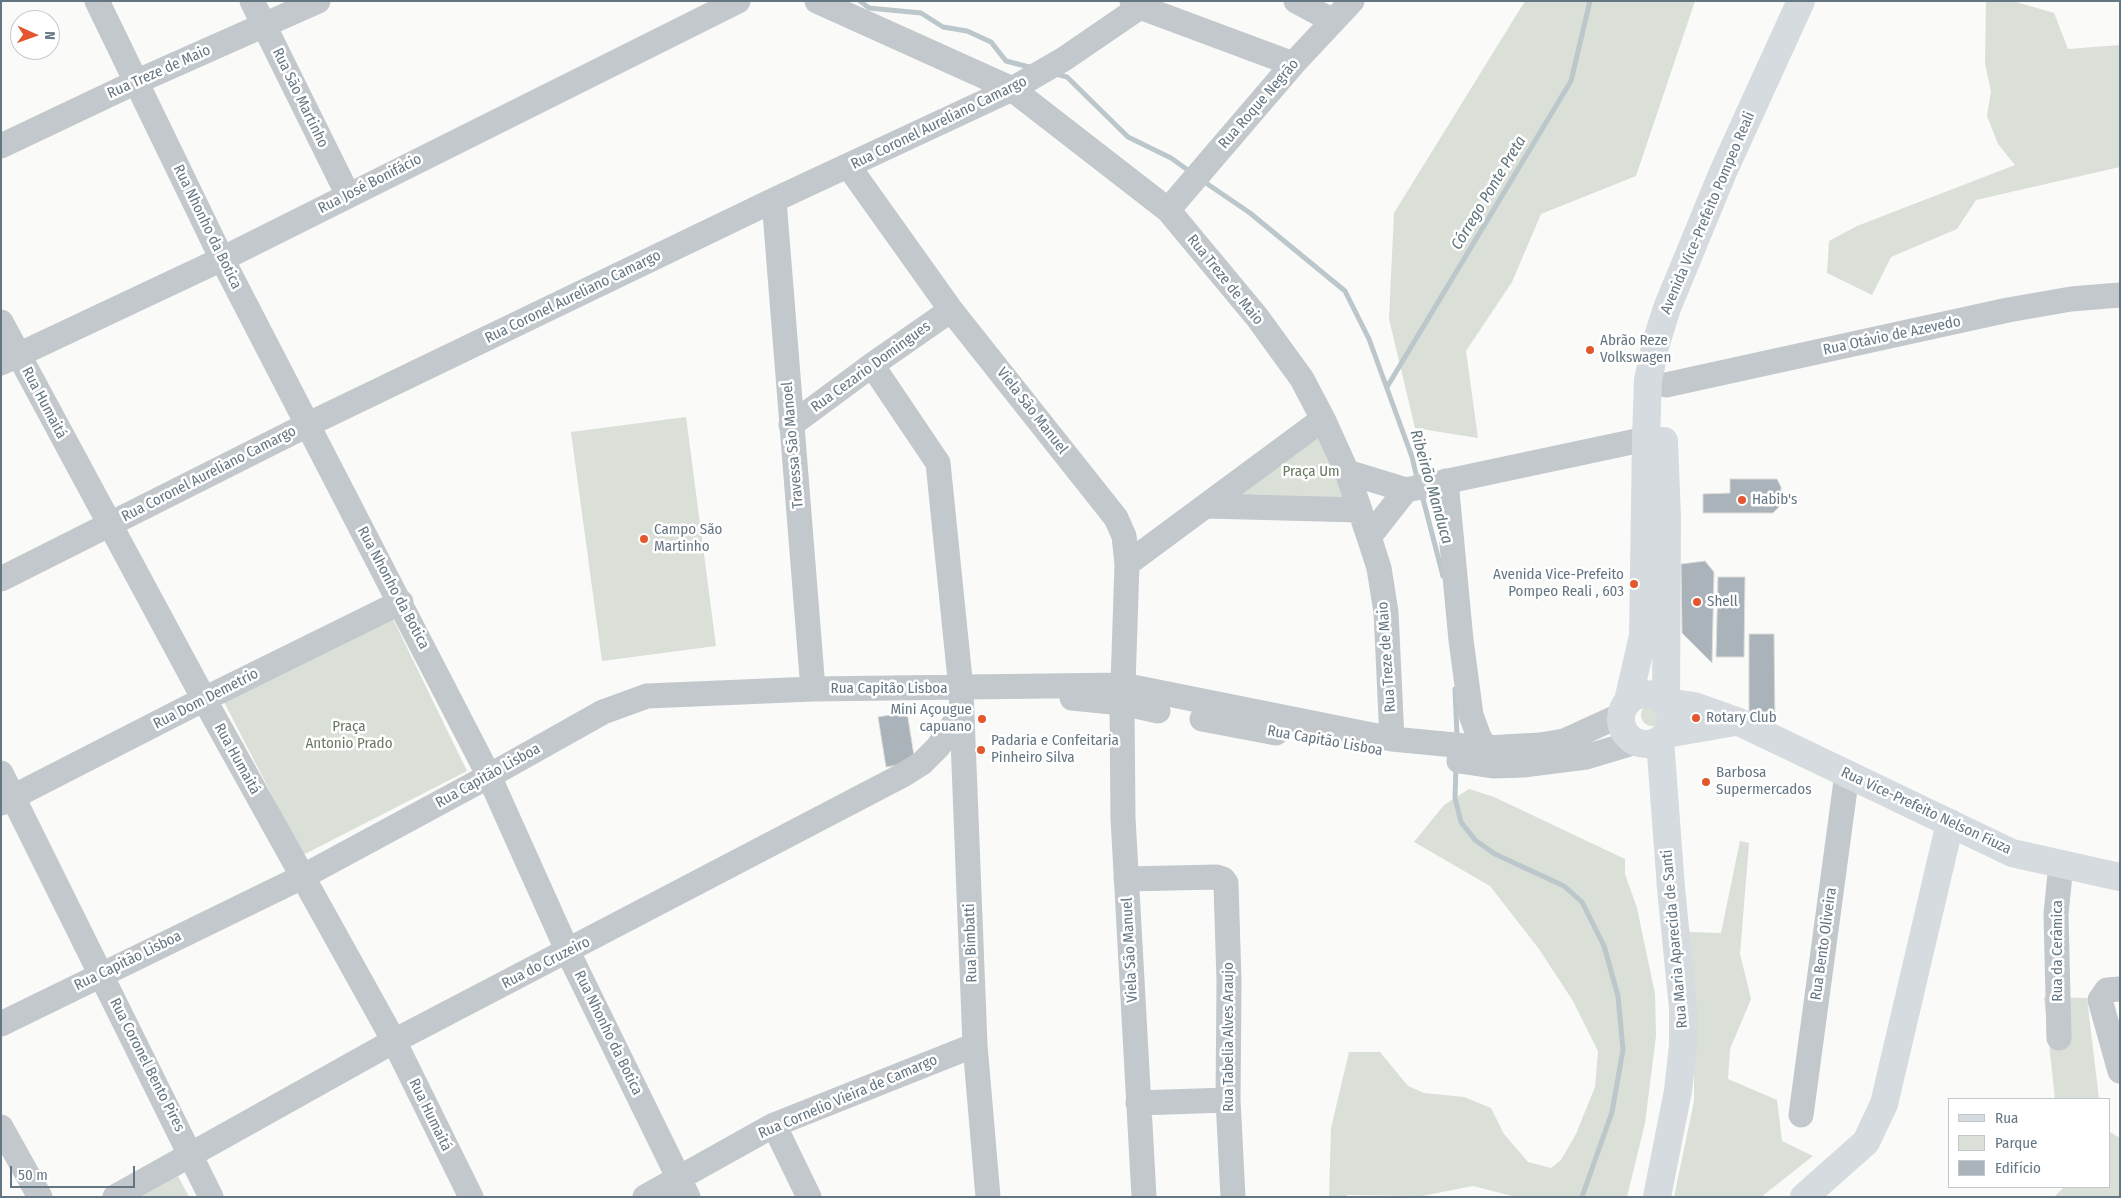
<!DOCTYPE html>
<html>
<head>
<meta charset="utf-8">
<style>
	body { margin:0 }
	#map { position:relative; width:2121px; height:1198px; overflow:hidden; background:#fafaf8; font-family:"Fira Sans Condensed",sans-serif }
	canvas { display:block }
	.frame { position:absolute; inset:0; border:2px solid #657683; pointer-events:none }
	.legend { position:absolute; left:1948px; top:1098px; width:162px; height:90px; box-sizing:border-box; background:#fff; border:1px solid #c1c8cd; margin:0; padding:6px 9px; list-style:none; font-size:15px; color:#657683 }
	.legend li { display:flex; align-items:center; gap:10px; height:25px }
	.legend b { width:25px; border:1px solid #c1c8cd }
	.north { position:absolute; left:10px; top:10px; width:50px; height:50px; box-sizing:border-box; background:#fff; border:1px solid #c1c8cd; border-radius:50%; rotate:92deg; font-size:14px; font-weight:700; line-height:20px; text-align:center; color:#657683 }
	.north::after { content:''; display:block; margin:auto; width:18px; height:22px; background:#e4572e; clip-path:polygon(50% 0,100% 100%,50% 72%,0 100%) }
	.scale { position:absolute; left:10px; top:1166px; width:125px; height:22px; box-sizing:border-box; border:2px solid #657683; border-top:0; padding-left:6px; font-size:15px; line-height:18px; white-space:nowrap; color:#657683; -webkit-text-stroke:4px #fff; paint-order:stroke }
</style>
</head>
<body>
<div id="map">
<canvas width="2121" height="1198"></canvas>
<div class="frame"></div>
<ul class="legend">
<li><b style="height:6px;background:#d6dbdf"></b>Rua</li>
<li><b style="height:14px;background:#dadfd7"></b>Parque</li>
<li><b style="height:14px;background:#aab3b9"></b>Edifício</li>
</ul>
<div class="north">N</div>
<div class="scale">50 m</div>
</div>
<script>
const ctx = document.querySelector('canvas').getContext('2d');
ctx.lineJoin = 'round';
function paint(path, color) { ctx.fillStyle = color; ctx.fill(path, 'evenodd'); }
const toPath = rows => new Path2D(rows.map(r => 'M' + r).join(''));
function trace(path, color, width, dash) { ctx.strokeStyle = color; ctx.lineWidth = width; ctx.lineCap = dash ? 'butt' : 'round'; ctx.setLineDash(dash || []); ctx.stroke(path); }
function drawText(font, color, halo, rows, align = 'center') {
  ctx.font = font + ' "Fira Sans Condensed",sans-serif'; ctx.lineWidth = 5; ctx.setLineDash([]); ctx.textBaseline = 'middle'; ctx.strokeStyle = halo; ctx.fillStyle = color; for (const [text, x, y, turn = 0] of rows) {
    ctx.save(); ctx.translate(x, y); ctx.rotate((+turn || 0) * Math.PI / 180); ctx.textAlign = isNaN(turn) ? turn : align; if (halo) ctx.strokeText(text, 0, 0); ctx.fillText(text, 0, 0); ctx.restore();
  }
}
const green = toPath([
	[1525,1,1695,1,1636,176,1541,214,1512,282,1466,351,1478,438,1415,428,1389,319,1394,213],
	[1986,1,2013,1,2054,13,2068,49,2120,45,2120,167,1976,200,1957,229,1891,257,1872,295,1827,273,1829,241,1857,226,2015,165,1998,144,1987,116,1991,91,1985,64],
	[686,417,716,646,602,661,571,432],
	[1322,434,1347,499,1239,495],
	[392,617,467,771,303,855,224,702],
	'1641 715a11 11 0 1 1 22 0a11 11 0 1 1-22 0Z',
	[1469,789,1494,797,1625,859,1625,874,1637,908,1655,994,1656,1036,1645,1123,1627,1197,1516,1197,1473,1186,1422,1196,1347,1195,1347,1197,1329,1197,1331,1128,1349,1052,1380,1052,1408,1086,1424,1093,1464,1097,1491,1108,1504,1134,1528,1162,1551,1168,1561,1160,1576,1134,1595,1087,1598,1051,1573,1001,1539,949,1490,886,1414,842,1444,805],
	[1740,841,1749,843,1740,954,1751,999,1730,1049,1728,1079,1777,1100,1782,1141,1813,1156,1761,1197,1674,1197,1694,1101,1694,1029,1689,932,1721,933],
	[2044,997,2087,998,2099,1099,2055,1099],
	[2110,1132,2120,1138,2120,1197,2054,1197,2064,1187,2110,1187],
	[178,1176,189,1197,141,1197]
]);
const stream = toPath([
	[860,1,869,8,921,13,943,27,967,31,991,42,1006,61,1033,68],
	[1056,74,1067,77,1128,137,1171,158,1192,173],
	[1203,181,1250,213,1345,291,1369,339,1412,457,1418,482],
	[1387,387,1571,81,1590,1],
	[1422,495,1443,576],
	[1455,689,1457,737],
	[1456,766,1455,798,1461,822,1475,840,1495,854,1564,886,1582,902,1604,946,1618,996,1623,1050,1612,1112,1582,1197]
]);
const building = toPath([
	[1730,479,1777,479,1781,487,1781,505,1773,513,1703,513,1703,494,1730,493,1730,479],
	[1705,561,1714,572,1712,663,1682,633,1681,564,1705,561],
	[1718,577,1745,577,1744,657,1716,657,1718,577],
	[1749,634,1774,634,1775,720,1749,712,1749,634],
	[907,712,915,762,886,767,878,717,907,712]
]);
const minor = toPath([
	[97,1,222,259,489,776,568,952,688,1197],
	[252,1,348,195],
	[817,1,1012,89,1168,210,1257,317,1302,379,1323,419,1347,472,1369,537,1379,568,1386,612,1392,739],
	[1132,1,1140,7,1293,64],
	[1296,1,1333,21],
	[1,146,136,82,318,1],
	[849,167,951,310,1116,518,1124,536,1127,564,1123,685],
	[774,200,813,689],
	[1168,210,1293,64,1352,1],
	[1,322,204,699,394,1041,471,1197],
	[1,363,222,259,738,1],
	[872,365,938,463,961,689,975,1045,988,1197],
	[1666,385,2008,310,2071,299,2120,295],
	[791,425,872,365,951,310],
	[1347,472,1406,490,1646,439],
	[1446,481,1461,640,1471,715,1479,737,1486,748],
	[1207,506,1360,510],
	[1369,537,1406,490],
	[1127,564,1323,419],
	[1,579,307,425,774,200,1012,89,1064,59,1140,7],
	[1072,698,1122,703,1158,711],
	[1122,703,1123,818,1144,1197],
	[1202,719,1276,733],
	[1459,761,1493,766,1523,765,1586,757,1636,742],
	[1,773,211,1197],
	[1,803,204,699,401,602],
	[1126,879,1217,877,1223,879,1226,883,1229,982,1228,1100,1233,1197],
	[2120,989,2107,990,2100,1000,2120,1071],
	[1,1024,302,877,489,776,603,712,647,696,813,689,1123,685,1392,739,1486,748,1540,745,1564,741,1621,715],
	[2059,1038,2056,914,2061,864],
	[1138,1103,1228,1100],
	[1801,1115,1847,774],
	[774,1125,809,1197],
	[1,1127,40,1197],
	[115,1197,394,1041,903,775,922,763,938,747,961,713],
	[645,1197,774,1125,975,1045]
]);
const major = toPath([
	[1664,441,1667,516,1666,702],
	'1621 719a25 25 0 1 1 50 0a25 25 0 1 1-50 0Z',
	[1628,701,1643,636,1646,439,1648,380,1656,343,1667,308,1723,172,1801,1],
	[1666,702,1694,706,1739,722,2012,853,2120,877],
	[1666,734,1735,722],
	[1657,1197,1678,1091,1683,1046,1683,1008,1671,888,1660,740],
	[1804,1197,1866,1142,1884,1104,1950,823]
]);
const markers = [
	[1590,350,5,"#e4572e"],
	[1742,500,5,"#e4572e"],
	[644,539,5,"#e4572e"],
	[1634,584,5,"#e4572e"],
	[1697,602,5,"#e4572e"],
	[1696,718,5,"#e4572e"],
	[982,719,5,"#e4572e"],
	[981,750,5,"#e4572e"],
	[1706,782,5,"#e4572e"]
];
const streetNames = [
	["Rua Treze de Maio",159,72,-24],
	["Rua São Martinho",300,98,64],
	["Rua Roque Negrão",1259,104,-49],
	["Rua Coronel Aureliano Camargo",939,123,-26],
	["Rua José Bonifácio",370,184,-27],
	["Avenida Vice-Prefeito Pompeo Reali",1708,213,-67],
	["Rua Nhonho da Botica",207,227,64],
	["Rua Treze de Maio",1225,280,51],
	["Rua Coronel Aureliano Camargo",573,297,-26],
	["Rua Otávio de Azevedo",1892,336,-12],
	["Rua Cezario Domingues",871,367,-36],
	["Rua Humaitá",44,403,62],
	["Viela São Manuel",1032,411,52],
	["Travessa São Manoel",793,445,-95],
	["Rua Coronel Aureliano Camargo",209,474,-27],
	["Rua Nhonho da Botica",393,588,62],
	["Rua Treze de Maio",1387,657,-94],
	["Rua Capitão Lisboa",889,689],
	["Rua Dom Demetrio",206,699,-27],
	["Rua Capitão Lisboa",1325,741,10],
	["Rua Humaitá",237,759,61],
	["Rua Capitão Lisboa",488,776,-29],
	["Rua Vice-Prefeito Nelson Fiuza",1926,811,25],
	["Rua Maria Aparecida de Santi",1675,939,-95],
	["Rua Bimbatti",971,943,-92],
	["Rua Bento Oliveira",1824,944,-82],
	["Viela São Manuel",1130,950,-93],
	["Rua da Cerâmica",2058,951,-90],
	["Rua Capitão Lisboa",128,961,-26],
	["Rua do Cruzeiro",546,963,-27],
	["Rua Nhonho da Botica",608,1033,64],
	["Rua Tabelia Alves Araujo",1229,1037,-90],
	["Rua Coronel Bento Pires",147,1065,63],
	["Rua Cornelio Vieira de Camargo",848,1097,-23],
	["Rua Humaitá",430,1115,64]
];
const poiNames = [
	["Abrão Reze",1600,341],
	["Volkswagen",1600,358],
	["Habib's",1752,500],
	["Campo São",654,530],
	["Martinho",654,547],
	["Avenida Vice-Prefeito",1624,575,"right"],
	["Pompeo Reali , 603",1624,592,"right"],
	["Shell",1707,602],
	["Mini Açougue",972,710,"right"],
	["capuano",972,727,"right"],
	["Rotary Club",1706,718],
	["Padaria e Confeitaria",991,741],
	["Pinheiro Silva",991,758],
	["Barbosa",1716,773],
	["Supermercados",1716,790]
];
const parkNames = [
	["Praça Um",1311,472],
	["Praça",349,727],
	["Antonio Prado",349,744]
];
const waterNames = [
	["Córrego Ponte Preta",1489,193,-59],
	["Ribeirão Manduca",1431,487,74]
];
paint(green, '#dadfd7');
trace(stream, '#bbc7cb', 5);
paint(building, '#aab3b9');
trace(building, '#dcdcda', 1);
trace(minor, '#c3c8cc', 25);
trace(major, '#d6dbdf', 28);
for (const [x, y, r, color] of markers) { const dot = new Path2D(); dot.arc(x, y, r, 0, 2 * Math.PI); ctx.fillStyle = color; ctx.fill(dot); trace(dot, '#fff', 2); }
drawText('15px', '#657683', '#fff', streetNames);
drawText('15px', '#657683', '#fff', poiNames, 'left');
drawText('15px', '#687a64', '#fff', parkNames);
drawText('italic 16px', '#60757c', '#fff', waterNames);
</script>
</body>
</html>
